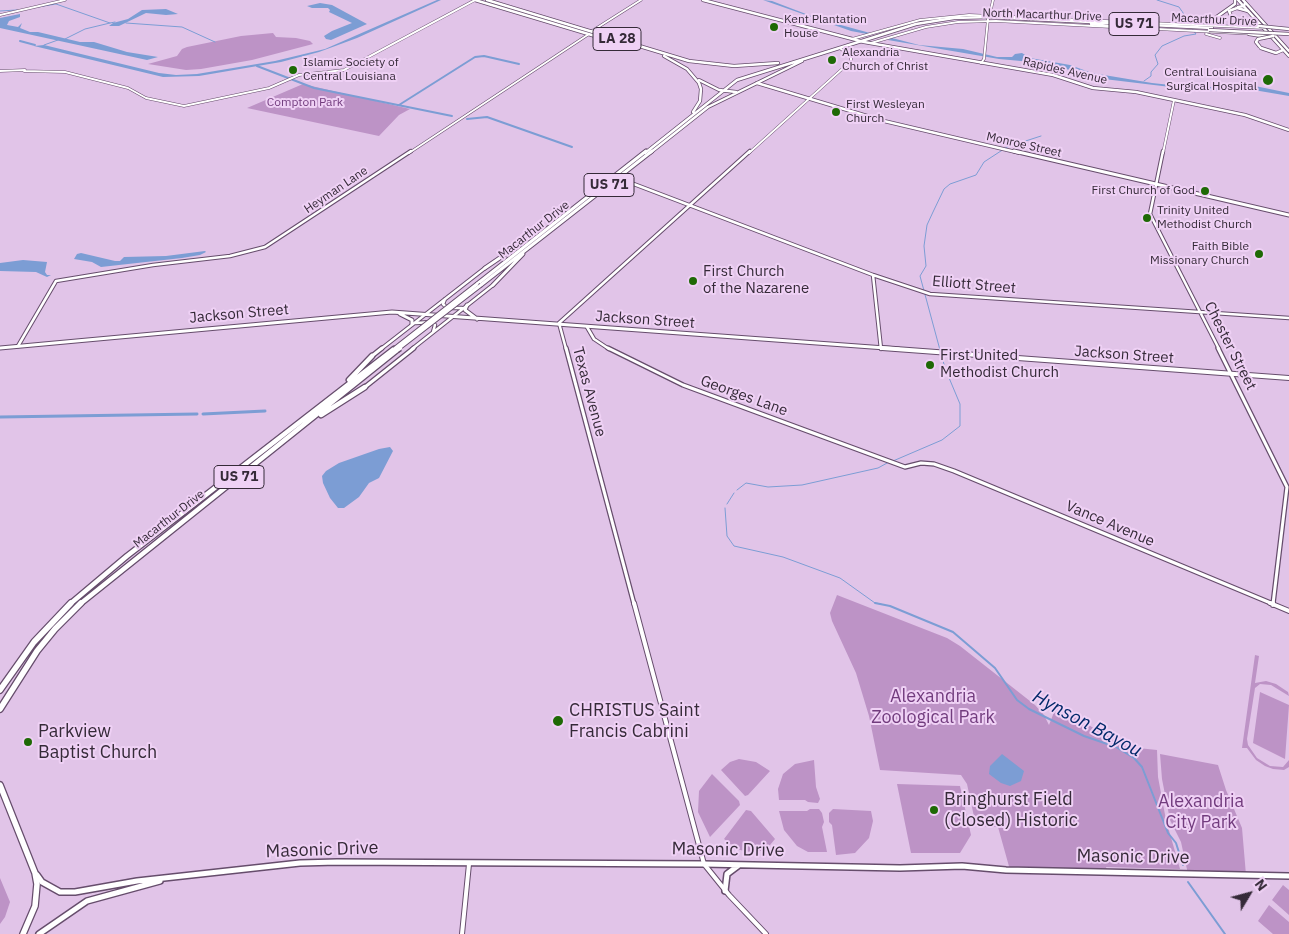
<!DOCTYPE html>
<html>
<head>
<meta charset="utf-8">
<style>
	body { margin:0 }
	#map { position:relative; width:1289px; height:934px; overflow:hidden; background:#e1c4e8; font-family:"IBM Plex Sans",sans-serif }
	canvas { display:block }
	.north { position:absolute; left:1224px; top:869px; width:50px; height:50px; -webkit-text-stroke:4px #efd1f5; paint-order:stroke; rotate:53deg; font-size:14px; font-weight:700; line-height:20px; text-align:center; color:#352a38 }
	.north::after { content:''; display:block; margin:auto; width:18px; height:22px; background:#352a38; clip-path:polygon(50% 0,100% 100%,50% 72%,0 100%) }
</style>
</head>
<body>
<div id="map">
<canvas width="1289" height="934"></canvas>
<div class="north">N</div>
</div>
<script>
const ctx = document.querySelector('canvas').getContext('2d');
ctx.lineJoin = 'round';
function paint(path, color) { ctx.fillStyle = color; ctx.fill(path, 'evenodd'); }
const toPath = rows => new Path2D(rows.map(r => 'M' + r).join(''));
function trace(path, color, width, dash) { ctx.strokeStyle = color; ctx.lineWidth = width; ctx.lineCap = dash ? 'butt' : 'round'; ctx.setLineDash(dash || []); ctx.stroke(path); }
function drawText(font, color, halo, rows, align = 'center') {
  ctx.font = font + ' "IBM Plex Sans",sans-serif'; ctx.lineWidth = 4; ctx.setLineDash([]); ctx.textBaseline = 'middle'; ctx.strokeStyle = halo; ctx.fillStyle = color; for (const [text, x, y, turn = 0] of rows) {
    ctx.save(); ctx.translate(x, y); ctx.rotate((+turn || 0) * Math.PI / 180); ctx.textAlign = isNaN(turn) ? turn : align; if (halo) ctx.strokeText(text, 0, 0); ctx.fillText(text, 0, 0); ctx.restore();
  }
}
const green = toPath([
	[273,33,276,37,296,38,310,41,313,44,252,60,201,69,186,70,148,64,177,56,182,49,187,47,241,36],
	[303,84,410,109,399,115,379,136,247,108],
	[837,595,947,638,960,646,1035,705,1044,715,1049,725,1056,707,1128,747,1157,750,1158,777,1166,820,1180,869,1106,867,1107,870,1010,870,998,827,976,826,967,784,961,775,880,770,869,716,856,673,832,621,830,613],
	[1255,655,1259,656,1255,683,1266,681,1276,684,1288,692,1289,696,1271,685,1260,684,1255,688,1247,739,1248,745,1257,758,1270,766,1283,767,1289,760,1289,767,1284,770,1273,769,1265,766,1256,760,1247,748,1242,748],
	[1260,692,1289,705,1285,759,1253,743],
	[1160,754,1218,765,1226,790,1242,828,1246,875,1188,874,1181,842,1170,820,1162,779],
	[739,759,756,762,770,771,748,795,745,796,721,770,730,762],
	[814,760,816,787,820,799,818,803,808,802,805,800,779,800,778,789,783,774,795,764],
	[712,774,739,801,740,805,710,837,698,812,699,791],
	[897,784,960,786,971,835,960,853,911,853],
	[810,809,819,809,822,813,824,822,822,827,827,852,808,852,797,846,784,830,779,811,807,811],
	[833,809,871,811,873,821,869,838,855,853,836,855,832,825,829,822,829,813],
	[746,810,751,811,775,839,770,845,761,851,752,852,744,851,737,849,724,839],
	[0,878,10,902,5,917,0,924],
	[1283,885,1289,890,1289,915,1272,900],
	[1269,905,1289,922,1289,934,1273,934,1258,921]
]);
const water = toPath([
	[437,0,441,0,357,38,319,52,281,62,199,76,163,77,34,46,44,45,159,73,176,75,197,74,275,61,325,49],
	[763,0,772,1,819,19,870,33,867,34,851,31],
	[320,3,332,5,367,24,331,40,326,39,324,36,332,31,352,23,329,12,330,10,328,8,312,8,307,6],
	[166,9,178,14,166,15,146,13,119,26,109,26,113,23,128,19,142,10],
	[20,14,20,17,9,21,7,25,18,27,22,23,20,28,30,32,38,32,80,42,94,42,127,52,158,57,147,60,0,28,0,18],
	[892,38,919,45,963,49,997,57,1012,57,1015,54,1022,53,1030,58,1070,65,1092,73,1152,83,1198,88,1232,85,1255,86,1289,93,1289,96,1248,89,1204,91,1104,79,1043,63,999,59,888,40],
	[205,251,206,252,200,255,182,258,101,267,92,262,74,259,77,254,81,253,115,261,120,261,124,257,166,256],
	[23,260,47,262,45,272,47,275,51,275,47,277,36,272,0,271,0,263],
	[390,447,393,451,379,478,369,483,359,497,344,508,338,508,330,498,323,483,322,476,326,471,339,463,379,449],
	[1002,754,1024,771,1021,781,1010,786,1001,783,989,774,990,766]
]);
const streamFar1 = toPath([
	[1157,0,1179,7,1190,23],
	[38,7,56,4,110,23,115,22],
	[0,11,17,10],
	[126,23,182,27,215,42],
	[65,39,85,29,110,23],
	[44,45,58,40],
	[1144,81,1151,76,1151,72,1158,64,1155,55,1162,46,1184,36,1196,34,1191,27],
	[940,350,920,276,926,266,924,246,927,225,933,212,944,189,950,184,976,175,984,162,1007,147,1041,136],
	[941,354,946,371],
	[893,461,942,440,960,426,960,404,947,373],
	[737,490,746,483,768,487,802,485,878,468,889,462],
	[727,504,734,493],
	[725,508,727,536,734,546,783,557,840,578,875,603,881,604]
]);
const stream = toPath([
	[875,603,890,606,953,632,995,668,1017,700,1029,709,1084,736,1116,747,1134,758,1142,767,1168,833,1176,843,1183,865],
	[1188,882,1225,934]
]);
const canalFar1 = toPath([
	[20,41,35,45],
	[257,66,314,88,452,116],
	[399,105,475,57,484,56,519,64],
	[467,119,487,117,572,147]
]);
const canal = toPath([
	[203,414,265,411],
	[0,417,197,414]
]);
const minorFar3 = toPath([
	[990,14,993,0],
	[0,15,65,0],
	[1118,27,1275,35],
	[592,31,641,0],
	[1206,34,1220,38],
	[852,39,920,20,969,15,1265,28],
	[871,43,926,27,958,22,996,21,1112,27],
	[981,63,984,59,988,19],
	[0,71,25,70],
	[24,71,65,72,128,88,146,98,184,106,269,88,299,75,344,70,475,0],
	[409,153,589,34],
	[749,153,851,61,851,56,841,49],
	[1163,153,1174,100]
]);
const minorFar2 = toPath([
	[1163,151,1150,214,1219,349],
	[618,178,873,275,930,294,1289,318],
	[873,275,881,349],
	[445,299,443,304,447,308,462,308],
	[416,323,432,322,435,325,433,332],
	[587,327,594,339,609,349],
	[18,346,56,281,153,265,230,256,265,247,411,151],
	[381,349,485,268],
	[412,349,493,285],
	[566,349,559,323,750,151]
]);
const minorFar1 = toPath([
	[566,348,634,604],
	[608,348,683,385,905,467,921,463,934,464,954,471,1273,604],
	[1218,348,1287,487,1273,604],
	[372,356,382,348],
	[365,387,414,348]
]);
const minor = toPath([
	[634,603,704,864,729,895,766,934],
	[1270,603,1289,611],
	[1273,605,1273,603],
	[462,934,469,864]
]);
const majorFar3 = toPath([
	[703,0,864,42,1053,75,1093,88,1136,92,1245,115,1289,130],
	[1238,0,1289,56],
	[1243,0,1289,51],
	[1191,24,1211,21,1235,4,1235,0],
	[1249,34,1268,37],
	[757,83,884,121,1020,153]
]);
const majorFar2 = toPath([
	[1014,151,1289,215],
	[467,305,465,310,477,319],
	[400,314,412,320,412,324],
	[0,348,392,312,899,349]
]);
const majorFar1 = toPath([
	[882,348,1289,378]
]);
const major = toPath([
	[37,875,42,882,60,892,75,892,137,881,300,863,337,862,704,864,900,868,962,866,1006,870,1289,876],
	[725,891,727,874,739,865],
	[39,934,87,901,160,881]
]);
const highwayFar3 = toPath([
	[475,0,625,45],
	[487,0,689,61,734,66,778,63],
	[1238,7,1244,6,1245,3],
	[1248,11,1237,8,1229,11,1231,16,1237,20,1259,26],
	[1091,24,1119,27],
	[1261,48,1276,53,1283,50],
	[664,56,687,69,699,83,701,89,700,101,693,112],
	[699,80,719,90,736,92],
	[645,153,737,80,916,24,954,18,989,17,1212,28],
	[650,153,708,107,802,61]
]);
const highwayFar2 = toPath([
	[485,268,529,238],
	[477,284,646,151],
	[481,285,652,151],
	[493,285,523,254]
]);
const highwayFar1 = toPath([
	[349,380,372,356],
	[321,415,365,387],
	[70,604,127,556,394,349],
	[80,604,397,350]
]);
const highway = toPath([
	[0,690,34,642,71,603],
	[0,709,37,651,55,629,81,603],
	[0,785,35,873,37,884,35,906,23,934]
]);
const highwayBridgeFar2 = toPath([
	[1259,26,1289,29],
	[1209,30,1289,34],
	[1260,47,1256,42,1258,39,1273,36]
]);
const highwayBridgeFar1 = toPath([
	[394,349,477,284],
	[398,349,481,285]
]);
const highwayBridge = toPath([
	[397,350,400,348]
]);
const markers = [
	[774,27,5,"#1e6905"],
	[832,60,5,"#1e6905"],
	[293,70,5,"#1e6905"],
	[1268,80,6,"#1e6905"],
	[836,112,5,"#1e6905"],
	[1205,191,5,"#1e6905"],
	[1147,218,5,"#1e6905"],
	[1259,254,5,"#1e6905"],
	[693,281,5,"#1e6905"],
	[930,365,5,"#1e6905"],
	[558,721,6,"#1e6905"],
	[28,742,5,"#1e6905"],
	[934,810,5,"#1e6905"]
];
const farStreetnames = [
	["North Macarthur Drive",1042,15,2],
	["Macarthur Drive",1214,20,3],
	["Rapides Avenue",1065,71,13],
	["Monroe Street",1024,145,13],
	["Heyman Lane",336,190,-34],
	["Macarthur Drive",534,230,-38],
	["Macarthur Drive",169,519,-38]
];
const farPoinames = [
	["Kent Plantation",784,20],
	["House",784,34],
	["Alexandria",842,53],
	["Church of Christ",842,67],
	["Islamic Society of",303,63],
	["Central Louisiana",303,77],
	["Central Louisiana",1257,73,"right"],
	["Surgical Hospital",1257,87,"right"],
	["First Wesleyan",846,105],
	["Church",846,119],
	["First Church of God",1195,191,"right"],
	["Trinity United",1157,211],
	["Methodist Church",1157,225],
	["Faith Bible",1249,247,"right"],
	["Missionary Church",1249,261,"right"]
];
const farParknames = [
	["Compton Park",305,103]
];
const shields = [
	[1134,24,50],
	[617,39,48],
	[609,185,50],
	[239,477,50]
];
const shieldNames = [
	["US 71",1134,24],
	["LA 28",617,39],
	["US 71",609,185],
	["US 71",239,477]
];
const poiNames = [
	["First Church",703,272],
	["of the Nazarene",703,289],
	["First United",940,356],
	["Methodist Church",940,373]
];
const streetNames = [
	["Elliott Street",974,285,5],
	["Jackson Street",239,314,-5],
	["Jackson Street",645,320,4],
	["Chester Street",1230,346,63],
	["Jackson Street",1124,355,4],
	["Texas Avenue",589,392,75],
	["Georges Lane",744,396,20],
	["Vance Avenue",1110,524,23]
];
const nearParknames = [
	["Alexandria",933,697],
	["Zoological Park",933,718],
	["Alexandria",1201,802],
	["City Park",1201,823]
];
const nearPoinames = [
	["CHRISTUS Saint",569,711],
	["Francis Cabrini",569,732],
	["Parkview",38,732],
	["Baptist Church",38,753],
	["Bringhurst Field",944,800],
	["(Closed) Historic",944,821]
];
const nearStreetnames = [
	["Masonic Drive",322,850,-2],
	["Masonic Drive",728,850,1],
	["Masonic Drive",1133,857,1]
];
const nearWaternames = [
	["Hynson Bayou",1087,724,28]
];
paint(green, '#bd93c6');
paint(water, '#7c9dd4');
trace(streamFar1, '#7c9dd4', 1);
trace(stream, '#7c9dd4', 2);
trace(canalFar1, '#7c9dd4', 2);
trace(canal, '#7c9dd4', 3);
trace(minorFar3, '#664d6c', 3);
trace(minorFar2, '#664d6c', 4.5);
trace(minorFar1, '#664d6c', 5.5);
trace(minor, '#664d6c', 6);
trace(majorFar3, '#664d6c', 4);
trace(majorFar2, '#664d6c', 5);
trace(majorFar1, '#664d6c', 6);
trace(major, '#664d6c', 8);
trace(highwayFar3, '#664d6c', 4);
trace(highwayFar2, '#664d6c', 5);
trace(highwayFar1, '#664d6c', 7);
trace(highway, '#664d6c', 8);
trace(minorFar3, '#fff', 2);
trace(minorFar2, '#fff', 2.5);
trace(minorFar1, '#fff', 3);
trace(minor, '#fff', 4);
trace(majorFar3, '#fff', 2.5);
trace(majorFar2, '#fff', 3);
trace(majorFar1, '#fff', 4);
trace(major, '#fff', 5);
trace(highwayFar3, '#fff', 2.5);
trace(highwayFar2, '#fff', 3);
trace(highwayFar1, '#fff', 4.5);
trace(highway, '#fff', 5.5);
trace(highwayBridgeFar2, '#664d6c', 4, []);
trace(highwayBridgeFar1, '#664d6c', 5, []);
trace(highwayBridge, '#664d6c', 7, []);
trace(highwayBridgeFar2, '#fff', 2.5);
trace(highwayBridgeFar1, '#fff', 3);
trace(highwayBridge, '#fff', 4.5);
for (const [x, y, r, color] of markers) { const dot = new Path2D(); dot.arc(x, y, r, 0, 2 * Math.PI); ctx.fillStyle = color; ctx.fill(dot); trace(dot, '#efd1f5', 2); }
drawText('12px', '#352a38', '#efd1f5', farStreetnames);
drawText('12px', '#352a38', '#efd1f5', farPoinames, 'left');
drawText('12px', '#723c7e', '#efd1f5', farParknames);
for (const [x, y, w] of shields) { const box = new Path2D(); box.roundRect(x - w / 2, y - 11.5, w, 23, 4); ctx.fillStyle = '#efd1f5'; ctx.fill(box); trace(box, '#352a38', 1); }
drawText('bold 14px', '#352a38', null, shieldNames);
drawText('15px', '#352a38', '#efd1f5', poiNames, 'left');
drawText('15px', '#352a38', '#efd1f5', streetNames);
drawText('18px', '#723c7e', '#efd1f5', nearParknames);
drawText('18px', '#352a38', '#efd1f5', nearPoinames, 'left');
drawText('18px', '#352a38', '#efd1f5', nearStreetnames);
drawText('italic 19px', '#022969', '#efd1f5', nearWaternames);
</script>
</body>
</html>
